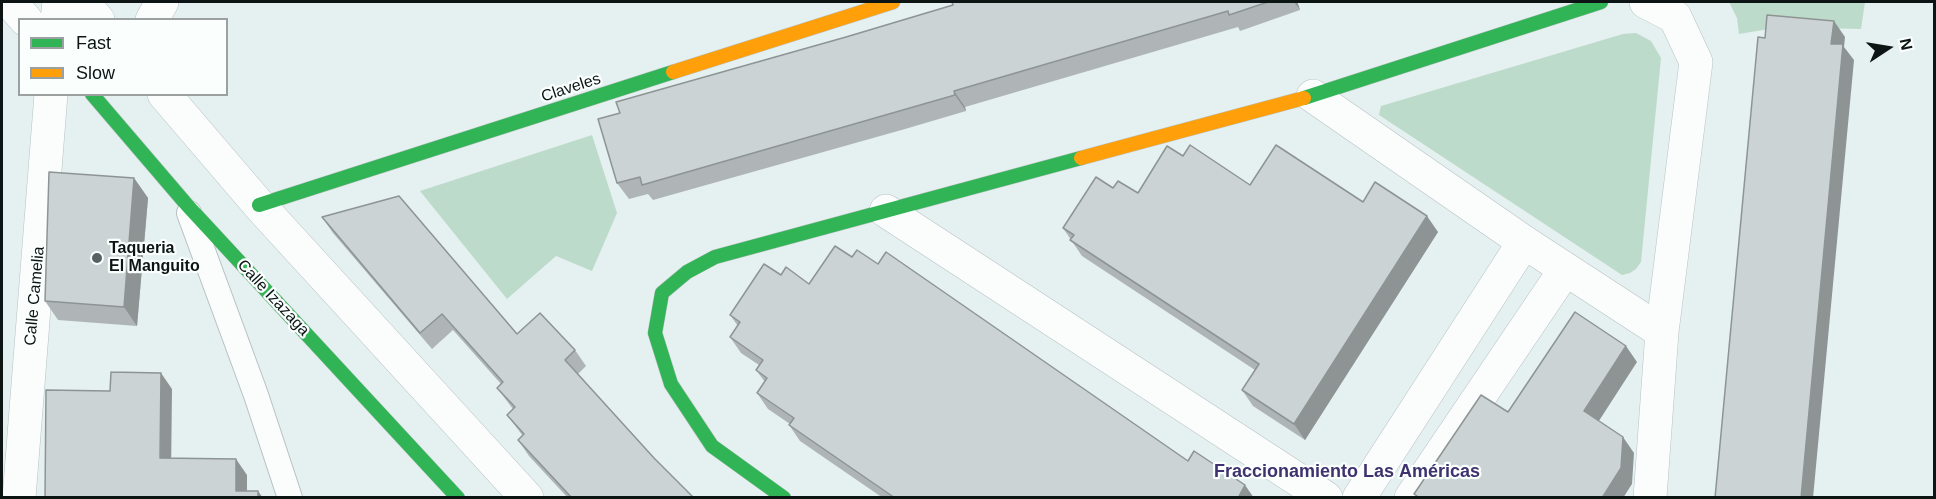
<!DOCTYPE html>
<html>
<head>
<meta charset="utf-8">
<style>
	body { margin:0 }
	#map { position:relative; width:1936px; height:499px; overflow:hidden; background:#e5f0f0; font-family:Helvetica,sans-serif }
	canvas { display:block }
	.frame { position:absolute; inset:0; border:3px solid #0c1414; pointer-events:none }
	.legend { position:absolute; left:18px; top:18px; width:210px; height:78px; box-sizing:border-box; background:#fafffe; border:2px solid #9ba1a0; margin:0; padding:8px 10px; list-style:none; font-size:18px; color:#0c1414 }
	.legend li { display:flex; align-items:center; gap:12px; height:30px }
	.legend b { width:30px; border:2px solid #9ba1a0 }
	.north { position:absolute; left:1858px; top:18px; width:60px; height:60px; -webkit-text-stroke:4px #fafffe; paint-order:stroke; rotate:78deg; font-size:16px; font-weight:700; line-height:24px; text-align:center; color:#0c1414 }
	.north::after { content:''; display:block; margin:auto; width:21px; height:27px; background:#0c1414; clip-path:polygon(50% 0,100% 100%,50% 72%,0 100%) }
</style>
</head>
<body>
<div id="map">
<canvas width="1936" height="499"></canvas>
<div class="frame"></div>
<ul class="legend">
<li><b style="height:8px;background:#30b455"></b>Fast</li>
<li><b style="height:8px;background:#ff9f0a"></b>Slow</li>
</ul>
<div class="north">N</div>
</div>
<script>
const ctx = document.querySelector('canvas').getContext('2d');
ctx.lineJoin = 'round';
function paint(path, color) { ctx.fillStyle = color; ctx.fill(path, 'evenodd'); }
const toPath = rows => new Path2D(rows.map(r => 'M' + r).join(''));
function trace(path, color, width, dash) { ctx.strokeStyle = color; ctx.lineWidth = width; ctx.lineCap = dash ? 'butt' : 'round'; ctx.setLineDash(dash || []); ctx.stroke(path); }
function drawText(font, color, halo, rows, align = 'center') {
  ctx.font = font + ' Helvetica,sans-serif'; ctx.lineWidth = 4.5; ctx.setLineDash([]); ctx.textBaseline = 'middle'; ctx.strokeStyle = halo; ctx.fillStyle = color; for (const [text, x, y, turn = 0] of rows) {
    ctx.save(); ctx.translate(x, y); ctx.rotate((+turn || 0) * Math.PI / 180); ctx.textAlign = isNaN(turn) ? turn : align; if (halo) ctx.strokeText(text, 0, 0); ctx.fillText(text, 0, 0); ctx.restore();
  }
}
const green = toPath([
	[1729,2,1865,2,1861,29,1781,27,1739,34,1737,18],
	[1636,33,1651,41,1661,58,1641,262,1636,269,1630,273,1622,275,1379,115,1381,106,1623,34],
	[592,135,617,213,592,271,556,256,507,299,420,191]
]);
const lane = toPath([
	[189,213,256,395,290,498]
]);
const street = toPath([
	[10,2,26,20],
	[82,2,98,20],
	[1646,2,1675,17,1696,62,1662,332,1650,498],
	[57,20,59,2],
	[152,20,162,2],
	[164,94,259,205,527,498],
	[1313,96,1524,242,1662,332],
	[886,211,1326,498],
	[19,498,51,94],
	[1359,498,1524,242],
	[1411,498,1565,270]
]);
const fast = toPath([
	[92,94,187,205,458,498],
	[1304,98,1601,2],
	[259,205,673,72],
	[784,498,712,446,671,384,655,333,662,293,687,272,715,257,1081,158]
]);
const slow = toPath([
	[673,72,893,2],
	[1081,158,1304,98]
]);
const wall = toPath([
	[953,2,1304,2,1298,3,1300,10,1240,31,1238,27,965,107,966,111,905,129,653,200,648,194,629,199,617,183,620,113,846,37,953,5],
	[1183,156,1250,185,1363,202,1438,232,1305,440,1253,406,1242,390,1255,370,1082,256,1063,228,1113,188,1138,193],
	[134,178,148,198,137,326,58,320,45,301],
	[322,217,517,334,575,350,586,366,578,374,654,458,694,498,568,498,529,456,518,440,523,436,507,415,513,409,497,388,501,384,453,330,432,349,333,233],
	[852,257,878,264,1188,461,1254,498,883,498,800,441,789,425,790,424,768,409,757,393,765,382,756,370,759,365,741,353,730,337,738,326,730,315,781,275,809,284]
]);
const shadedWall = toPath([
	[1294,2,1297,2,1300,10],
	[1834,21,1845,37,1844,47,1854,60,1813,498,1801,498,1831,44],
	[954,91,965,107,966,111,955,95],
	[134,178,148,198,137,326,124,307],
	[1427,216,1438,232,1305,440,1294,424],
	[1626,346,1637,362,1595,427,1584,411],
	[161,373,172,389,171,474,160,458],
	[1623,437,1634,453,1632,484,1623,498,1602,498],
	[236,459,247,475,247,498,236,491],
	[1245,485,1254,498,1238,498],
	[258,491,263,498,258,498]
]);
const building = toPath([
	[952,2,1268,2,1229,15,1228,11,1060,60,954,91,955,95,642,185,640,177,617,183,598,119,620,113,616,102,846,37,953,5,952,2],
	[1767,15,1834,21,1831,44,1843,44,1801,498,1715,498,1758,37,1765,38,1767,15],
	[1190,145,1250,185,1276,145,1363,202,1375,182,1427,216,1294,424,1242,390,1259,364,1070,240,1074,235,1063,228,1096,177,1113,188,1118,181,1138,193,1167,146,1183,156,1190,145],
	[49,172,134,178,124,307,45,301,49,172],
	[399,196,517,334,540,313,575,350,565,360,654,458,694,498,572,498,518,440,524,434,507,415,515,407,497,388,503,382,442,314,420,333,322,217,399,196],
	[835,246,852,257,857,250,878,264,886,252,1188,461,1194,451,1245,485,1238,498,895,498,789,425,794,418,757,393,767,378,756,370,763,360,730,337,740,322,730,315,764,264,781,275,786,267,809,284,835,246],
	[1575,312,1626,346,1584,411,1623,437,1621,468,1602,498,1420,498,1414,494,1481,395,1508,412,1575,312],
	[111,372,161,373,160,458,236,459,236,491,258,491,258,498,45,498,46,390,110,391,111,372]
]);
const markers = [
	[97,258,6,"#586161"]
];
const streetNames = [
	["Claveles",571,88,-18],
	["Calle Camelia",35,296,-85],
	["Calle Izazaga",273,298,47]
];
const poiNames = [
	["Taqueria",109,249],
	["El Manguito",109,267]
];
const neighbourhoodNames = [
	["Fraccionamiento Las Américas",1347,472]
];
paint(green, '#bddbca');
trace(lane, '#b8c1c1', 26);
trace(street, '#b8c1c1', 34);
trace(fast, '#b8c1c1', 15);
trace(slow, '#b8c1c1', 15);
trace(lane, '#fbfdfd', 24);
trace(street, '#fbfdfd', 33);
trace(fast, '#30b455', 14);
trace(slow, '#ff9f0a', 14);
paint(wall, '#afb5b6');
paint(shadedWall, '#8e9494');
paint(building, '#cbd3d4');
trace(building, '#8e9494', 1.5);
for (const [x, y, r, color] of markers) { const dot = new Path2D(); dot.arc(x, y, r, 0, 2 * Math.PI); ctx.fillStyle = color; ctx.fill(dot); trace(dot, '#fafffe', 2); }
drawText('16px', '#0c1414', '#fafffe', streetNames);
drawText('bold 16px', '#0c1414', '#fafffe', poiNames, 'left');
drawText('bold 18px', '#3f326e', '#fafffe', neighbourhoodNames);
</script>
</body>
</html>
